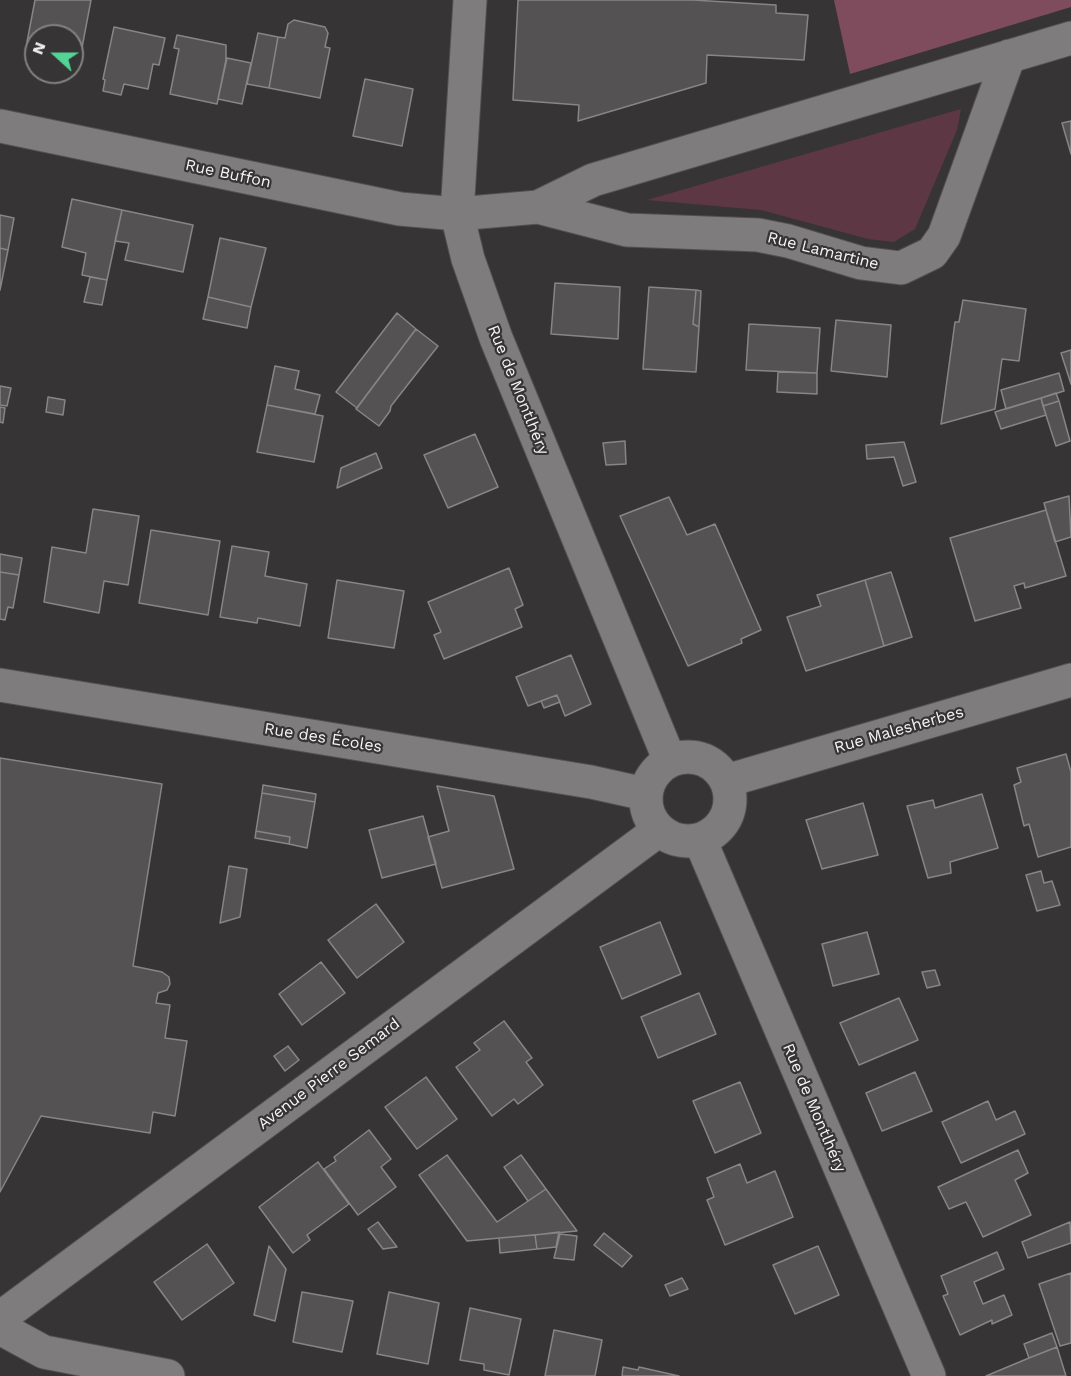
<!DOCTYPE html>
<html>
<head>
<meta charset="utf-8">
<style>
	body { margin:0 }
	#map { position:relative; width:1071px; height:1376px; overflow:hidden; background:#373435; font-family:"Work Sans",sans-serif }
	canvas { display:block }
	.north { position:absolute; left:24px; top:24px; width:60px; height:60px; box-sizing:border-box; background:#373435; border:2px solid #838181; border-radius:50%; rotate:291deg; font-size:16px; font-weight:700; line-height:24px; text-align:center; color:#f5f4f4 }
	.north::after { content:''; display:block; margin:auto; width:21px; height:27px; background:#53d396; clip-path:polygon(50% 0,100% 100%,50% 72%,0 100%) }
</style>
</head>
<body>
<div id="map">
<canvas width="1071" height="1376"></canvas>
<div class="north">N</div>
</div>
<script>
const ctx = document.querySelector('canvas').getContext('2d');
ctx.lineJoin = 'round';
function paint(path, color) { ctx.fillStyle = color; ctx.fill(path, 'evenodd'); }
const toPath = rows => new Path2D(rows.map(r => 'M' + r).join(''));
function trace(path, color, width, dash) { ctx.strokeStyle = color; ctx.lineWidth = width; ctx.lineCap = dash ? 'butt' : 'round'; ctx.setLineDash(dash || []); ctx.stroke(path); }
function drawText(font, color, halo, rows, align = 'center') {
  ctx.font = font + ' "Work Sans",sans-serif'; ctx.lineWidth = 4.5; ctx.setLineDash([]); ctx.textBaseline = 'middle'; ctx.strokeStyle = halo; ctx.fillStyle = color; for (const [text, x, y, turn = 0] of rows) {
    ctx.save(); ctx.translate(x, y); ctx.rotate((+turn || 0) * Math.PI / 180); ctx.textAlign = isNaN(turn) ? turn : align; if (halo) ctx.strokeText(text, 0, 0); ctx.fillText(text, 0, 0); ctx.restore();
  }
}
const green = toPath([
	[961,109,957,130,915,229,894,242,868,239,761,210,647,200]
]);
const forest = toPath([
	[834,0,1071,0,1071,7,850,74]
]);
const building = toPath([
	[35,0,91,0,81,53,72,51,72,36,36,36,36,43,27,42,35,0],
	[518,0,693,0,776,5,776,13,808,15,804,60,707,55,706,83,578,121,579,105,513,100,518,0],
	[294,20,325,27,328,33,325,47,330,48,320,98,269,88,278,37,285,38,288,24,294,20],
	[114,27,165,38,159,65,153,64,148,89,124,84,121,95,103,91,105,80,103,79,114,27],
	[258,33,278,37,269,88,247,84,258,33],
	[177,35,226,45,226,60,217,104,170,94,179,49,174,48,177,35],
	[227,58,251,63,242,104,218,99,227,58],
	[365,79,413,89,402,146,353,136,365,79],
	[1071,121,1071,154,1062,123,1071,121],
	[72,199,122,210,107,280,82,275,86,253,62,247,72,199],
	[122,210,193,225,183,272,125,260,129,243,115,241,122,210],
	[0,215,14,218,8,250,0,248,0,215],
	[220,238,266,248,251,307,208,297,220,238],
	[0,248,8,250,0,290,0,248],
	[90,277,107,280,102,305,84,302,90,277],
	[555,283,620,287,618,339,551,334,555,283],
	[649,287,696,290,693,324,699,327,696,372,643,369,649,287],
	[696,290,701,291,699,327,693,324,696,290],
	[208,297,251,307,247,328,203,319,208,297],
	[963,300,1026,309,1019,361,1002,359,995,409,941,424,955,322,959,322,963,300],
	[397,313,416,329,357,408,336,392,397,313],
	[836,320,891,325,887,377,831,371,836,320],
	[749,324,820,328,817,373,746,370,749,324],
	[416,329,438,346,391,406,390,411,379,426,356,409,416,329],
	[1071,350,1071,384,1061,353,1071,350],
	[275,366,299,371,295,389,320,395,315,414,267,405,275,366],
	[778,372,817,373,817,394,777,392,778,372],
	[1059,373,1064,391,1006,409,1001,390,1059,373],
	[0,386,11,388,7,406,0,405,0,386],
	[1056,393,1059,401,1043,406,1041,398,1056,393],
	[48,397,65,400,63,415,46,412,48,397],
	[1041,398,1046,415,1001,429,995,412,1041,398],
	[1059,401,1070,441,1056,446,1043,406,1059,401],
	[267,405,323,416,314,462,257,452,267,405],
	[0,407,5,408,3,423,0,422,0,407],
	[475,434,498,487,448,508,424,455,475,434],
	[625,441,626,464,606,465,603,443,625,441],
	[904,442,916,482,903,486,894,457,867,459,866,445,904,442],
	[376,453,382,468,337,488,341,468,376,453],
	[1069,496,1071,537,1055,542,1044,503,1069,496],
	[669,497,687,535,715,524,761,630,741,639,742,643,688,666,620,516,669,497],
	[93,509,139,516,128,585,104,581,99,613,44,602,52,547,86,553,93,509],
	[1046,510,1066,576,1025,588,1024,583,1014,586,1021,608,975,621,950,538,1046,510],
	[151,530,220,541,208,615,139,603,151,530],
	[232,546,269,552,265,576,307,584,300,626,258,618,257,623,220,617,232,546],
	[0,554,22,558,19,575,0,572,0,554],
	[509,568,523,605,515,609,522,627,444,659,434,635,441,632,428,602,509,568],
	[0,572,19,575,13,608,8,607,5,620,0,619,0,572],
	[891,572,912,637,884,646,865,580,891,572],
	[337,580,404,591,394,648,328,638,337,580],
	[865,580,884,646,806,671,787,617,821,606,817,595,865,580],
	[571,655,591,704,565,716,557,695,528,706,516,677,571,655],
	[557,695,560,702,544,708,541,701,557,695],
	[1066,754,1071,772,1071,847,1038,857,1029,824,1024,826,1014,785,1021,782,1017,768,1066,754],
	[0,758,162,784,133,966,162,972,169,977,170,984,167,990,158,993,156,1003,170,1005,165,1038,187,1041,175,1116,153,1112,150,1133,41,1116,0,1192,0,758],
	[263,785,316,794,315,802,262,793,263,785],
	[437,786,494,796,514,869,442,888,428,837,449,831,437,786],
	[262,793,315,802,307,848,289,844,290,837,256,831,262,793],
	[982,794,998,848,950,862,951,873,928,878,907,806,933,800,935,808,982,794],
	[863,803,878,855,822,869,806,820,863,803],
	[423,816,436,864,382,878,369,830,423,816],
	[256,831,290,837,289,844,255,838,256,831],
	[229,866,247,869,240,917,220,923,229,866],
	[1041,871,1044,883,1052,881,1060,905,1037,911,1026,875,1041,871],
	[376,904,404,942,357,978,328,940,376,904],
	[660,922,681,974,622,999,600,947,660,922],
	[867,932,879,974,833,986,822,944,867,932],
	[321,962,345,993,302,1025,279,994,321,962],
	[935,970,940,985,927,988,922,972,935,970],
	[699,993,716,1034,658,1058,641,1017,699,993],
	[899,998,918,1040,859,1065,840,1023,899,998],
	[504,1021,532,1058,526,1062,543,1085,518,1104,514,1099,492,1116,456,1067,480,1050,474,1043,504,1021],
	[288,1046,299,1060,285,1071,274,1056,288,1046],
	[915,1072,932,1111,882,1131,866,1093,915,1072],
	[426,1077,457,1119,417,1149,385,1107,426,1077],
	[740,1082,761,1133,715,1153,693,1101,740,1082],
	[988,1101,996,1120,1015,1111,1025,1134,961,1163,942,1122,988,1101],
	[369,1130,391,1159,381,1167,396,1187,358,1215,324,1169,336,1161,334,1157,369,1130],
	[1018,1150,1028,1173,1015,1180,1031,1215,983,1237,966,1202,949,1209,938,1187,1018,1150],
	[447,1155,497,1222,546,1189,577,1231,467,1241,419,1175,447,1155],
	[521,1155,546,1189,528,1201,504,1167,521,1155],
	[318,1162,349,1204,307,1235,310,1240,293,1253,259,1207,318,1162],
	[740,1164,747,1183,775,1171,793,1217,725,1245,707,1200,714,1197,707,1178,740,1164],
	[378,1222,397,1247,383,1249,368,1229,378,1222],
	[1070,1222,1071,1243,1028,1258,1022,1242,1070,1222],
	[559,1232,556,1247,537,1249,535,1235,559,1232],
	[604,1233,632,1256,622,1267,594,1245,604,1233],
	[560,1234,577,1236,574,1260,554,1258,560,1234],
	[535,1235,537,1249,500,1253,499,1238,535,1235],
	[207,1244,234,1283,182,1320,154,1282,207,1244],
	[269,1246,286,1269,275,1321,254,1315,269,1246],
	[818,1246,839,1295,795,1314,773,1265,818,1246],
	[997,1252,1004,1269,974,1282,983,1304,1004,1295,1012,1315,992,1324,992,1320,960,1335,943,1296,948,1294,941,1276,997,1252],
	[1071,1273,1071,1343,1060,1346,1039,1284,1071,1273],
	[682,1278,688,1289,670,1296,665,1285,682,1278],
	[302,1292,353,1301,342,1352,293,1342,302,1292],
	[389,1292,439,1303,428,1364,377,1354,389,1292],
	[470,1308,521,1319,509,1375,484,1370,484,1364,460,1360,470,1308],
	[554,1330,602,1340,595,1376,545,1376,554,1330],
	[1052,1333,1057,1347,1029,1358,1024,1344,1052,1333],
	[1057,1347,1066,1376,986,1376,1029,1358,1057,1347],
	[623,1367,638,1370,639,1367,679,1376,622,1376,623,1367]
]);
const street = toPath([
	[470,0,457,214,468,259,496,338,670,761],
	[0,126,400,209,457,214,538,207,627,230,758,235,788,241,861,263,901,268,932,253,944,236,1009,56],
	[538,207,593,180,1071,38],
	[0,685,591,782,645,794],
	'646 799a42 42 0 1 1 84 0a42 42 0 1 1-84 0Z',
	[726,781,1071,680],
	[700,840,929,1376],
	[0,1318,659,830],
	[0,1328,44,1352,168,1376]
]);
const streetNames = [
	["Rue Buffon",228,174,12],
	["Rue Lamartine",823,251,14],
	["Rue de Montlhéry",518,390,68],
	["Rue Malesherbes",899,730,-16],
	["Rue des Écoles",323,738,9],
	["Avenue Pierre Semard",329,1074,-37],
	["Rue de Montlhéry",814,1108,67]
];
paint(green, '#5e3744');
paint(forest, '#7f4c5d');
paint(building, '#555253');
trace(building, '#888586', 1.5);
trace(street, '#525050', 35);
trace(street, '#7f7c7d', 33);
drawText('16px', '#f5f4f4', '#373435', streetNames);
</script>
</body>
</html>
